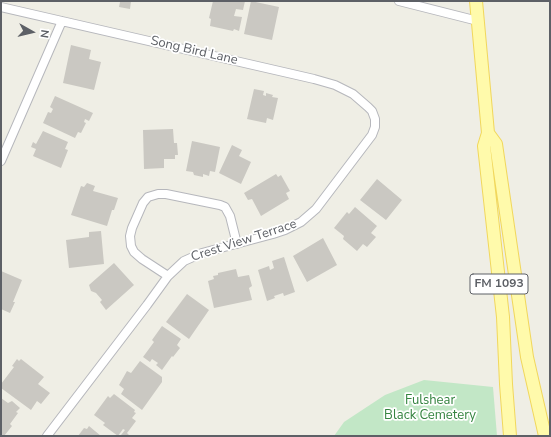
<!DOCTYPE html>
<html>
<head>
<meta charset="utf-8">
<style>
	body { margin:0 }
	#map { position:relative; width:551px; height:437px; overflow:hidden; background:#efeee5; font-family:"Nunito Sans",sans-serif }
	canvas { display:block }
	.frame { position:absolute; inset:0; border:2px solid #5d6066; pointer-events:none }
	.north { position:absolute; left:12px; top:12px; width:40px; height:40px; -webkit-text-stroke:3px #fff; paint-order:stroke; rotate:98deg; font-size:11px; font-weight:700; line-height:16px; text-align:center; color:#5d6066 }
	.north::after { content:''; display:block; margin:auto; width:14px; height:18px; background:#5d6066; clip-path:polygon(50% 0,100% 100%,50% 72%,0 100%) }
</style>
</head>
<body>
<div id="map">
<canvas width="551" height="437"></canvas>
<div class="frame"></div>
<div class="north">N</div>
</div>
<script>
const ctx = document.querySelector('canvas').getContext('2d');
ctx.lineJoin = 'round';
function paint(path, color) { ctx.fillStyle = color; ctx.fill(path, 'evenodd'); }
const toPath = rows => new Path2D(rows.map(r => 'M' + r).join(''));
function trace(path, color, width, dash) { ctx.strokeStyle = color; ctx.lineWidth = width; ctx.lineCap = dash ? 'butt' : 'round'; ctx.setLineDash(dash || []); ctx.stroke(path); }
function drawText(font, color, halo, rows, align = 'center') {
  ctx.font = font + ' "Nunito Sans",sans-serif'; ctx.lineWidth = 3.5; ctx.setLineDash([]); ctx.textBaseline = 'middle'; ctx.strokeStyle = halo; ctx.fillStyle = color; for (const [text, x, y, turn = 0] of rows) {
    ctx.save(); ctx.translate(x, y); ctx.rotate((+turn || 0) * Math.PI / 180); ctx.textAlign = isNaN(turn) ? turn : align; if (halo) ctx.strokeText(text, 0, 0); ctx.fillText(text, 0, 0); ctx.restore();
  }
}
const green = toPath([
	[424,380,493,387,497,436,334,436,344,422,385,395]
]);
const building = toPath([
	[116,1,131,1,130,9,119,7,120,2],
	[213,1,245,1,243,10,236,9,234,16,242,17,239,31,234,29,233,31,210,26,211,19,209,18],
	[251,1,279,7,272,40,244,34],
	[71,45,91,50,89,59,101,62,94,90,63,83],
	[254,89,264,91,263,95,266,96,266,93,273,95,272,97,278,98,273,120,267,118,266,123,247,119],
	[55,96,93,113,89,121,85,119,84,122,86,123,81,133,78,132,75,138,43,123,48,112,51,113,53,109,50,107],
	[173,129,174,143,177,143,178,155,175,155,175,159,164,159,164,168,144,169,143,130],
	[43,131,68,142,65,149,68,150,61,168,33,156,36,149,31,147,33,142,36,144],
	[192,141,220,147,215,172,210,171,209,176,203,174,203,177,194,175,193,172,186,171],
	[232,145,242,150,239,156,251,162,241,184,219,173],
	[276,174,278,177,281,175,290,191,286,193,289,199,261,216,252,199,248,200,244,193],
	[377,179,402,200,386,220,360,200],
	[87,183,95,186,93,191,118,198,114,210,112,210,107,226,71,215,81,186,84,187],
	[355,207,377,226,371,233,376,237,367,247,363,244,357,251,343,239,344,236,334,228,347,212,349,214],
	[101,231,104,264,69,268,66,240,89,237,89,232],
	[323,238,337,265,307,282,293,256],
	[284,257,295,292,284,296,283,293,274,296,275,298,267,301,258,270,269,266,270,270,274,268,272,261],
	[114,263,134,285,106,310,100,302,102,300,96,293,91,291,89,285],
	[236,269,238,277,249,275,252,286,249,288,252,300,214,308,208,281,214,279,213,276,218,275,218,273],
	[1,271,22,280,13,302,15,302,10,313,1,309],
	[187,294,209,310,189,339,166,322],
	[162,326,181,339,177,345,180,348,173,357,172,356,162,370,156,365,158,363,152,359,150,362,143,357,154,342,152,340],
	[17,359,19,361,21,359,44,377,38,384,50,393,41,404,37,401,31,410,1,388,1,384,14,367,12,366],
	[140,361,162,377,162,382,142,410,121,394,124,389,119,385,127,371,131,373],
	[114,394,135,410,134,412,136,413,132,418,136,421,127,433,130,436,123,436,121,435,125,430,123,429,118,436,103,425,105,423,94,415,108,396,110,398],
	[1,398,8,403,12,401,20,408,16,412,18,413,10,424,12,426,4,436,1,434],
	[89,426,101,436,78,436,84,428,87,429]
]);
const street = toPath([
	[399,1,478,21],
	[1,7,314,79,335,85,353,94,368,107,372,111,375,119,375,127,372,135,316,209,301,222,285,230,273,234,202,253,184,261,168,276,147,305,47,436],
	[1,161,62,21],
	[168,276,142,259,134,252,131,246,130,236,132,228,143,203,148,197,158,194,166,194,220,205,225,207,230,216,237,244]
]);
const primary = toPath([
	[476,1,488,133,484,146,503,317,506,384,510,436],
	[488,133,496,144,527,357,545,436]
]);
const shields = [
	[499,284,58]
];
const shieldNames = [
	["FM 1093",499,284]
];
const streetNames = [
	["Song Bird Lane",194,51,13],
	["Crest View Terrace",244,241,-18]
];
const parkNames = [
	["Fulshear",430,401],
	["Black Cemetery",430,416]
];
paint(green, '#c2e7c6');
paint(building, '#cac8c2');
trace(street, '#b6b7bc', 10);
trace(primary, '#f1d75c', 14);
trace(street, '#fff', 8);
trace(primary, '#fffaab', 12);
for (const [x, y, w] of shields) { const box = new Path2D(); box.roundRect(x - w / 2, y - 10, w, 20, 3); ctx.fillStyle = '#fff'; ctx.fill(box); trace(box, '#5d6066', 1); }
drawText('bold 12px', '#5d6066', null, shieldNames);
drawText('13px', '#5d6066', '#fff', streetNames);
drawText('13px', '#358440', '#fff', parkNames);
</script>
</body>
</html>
